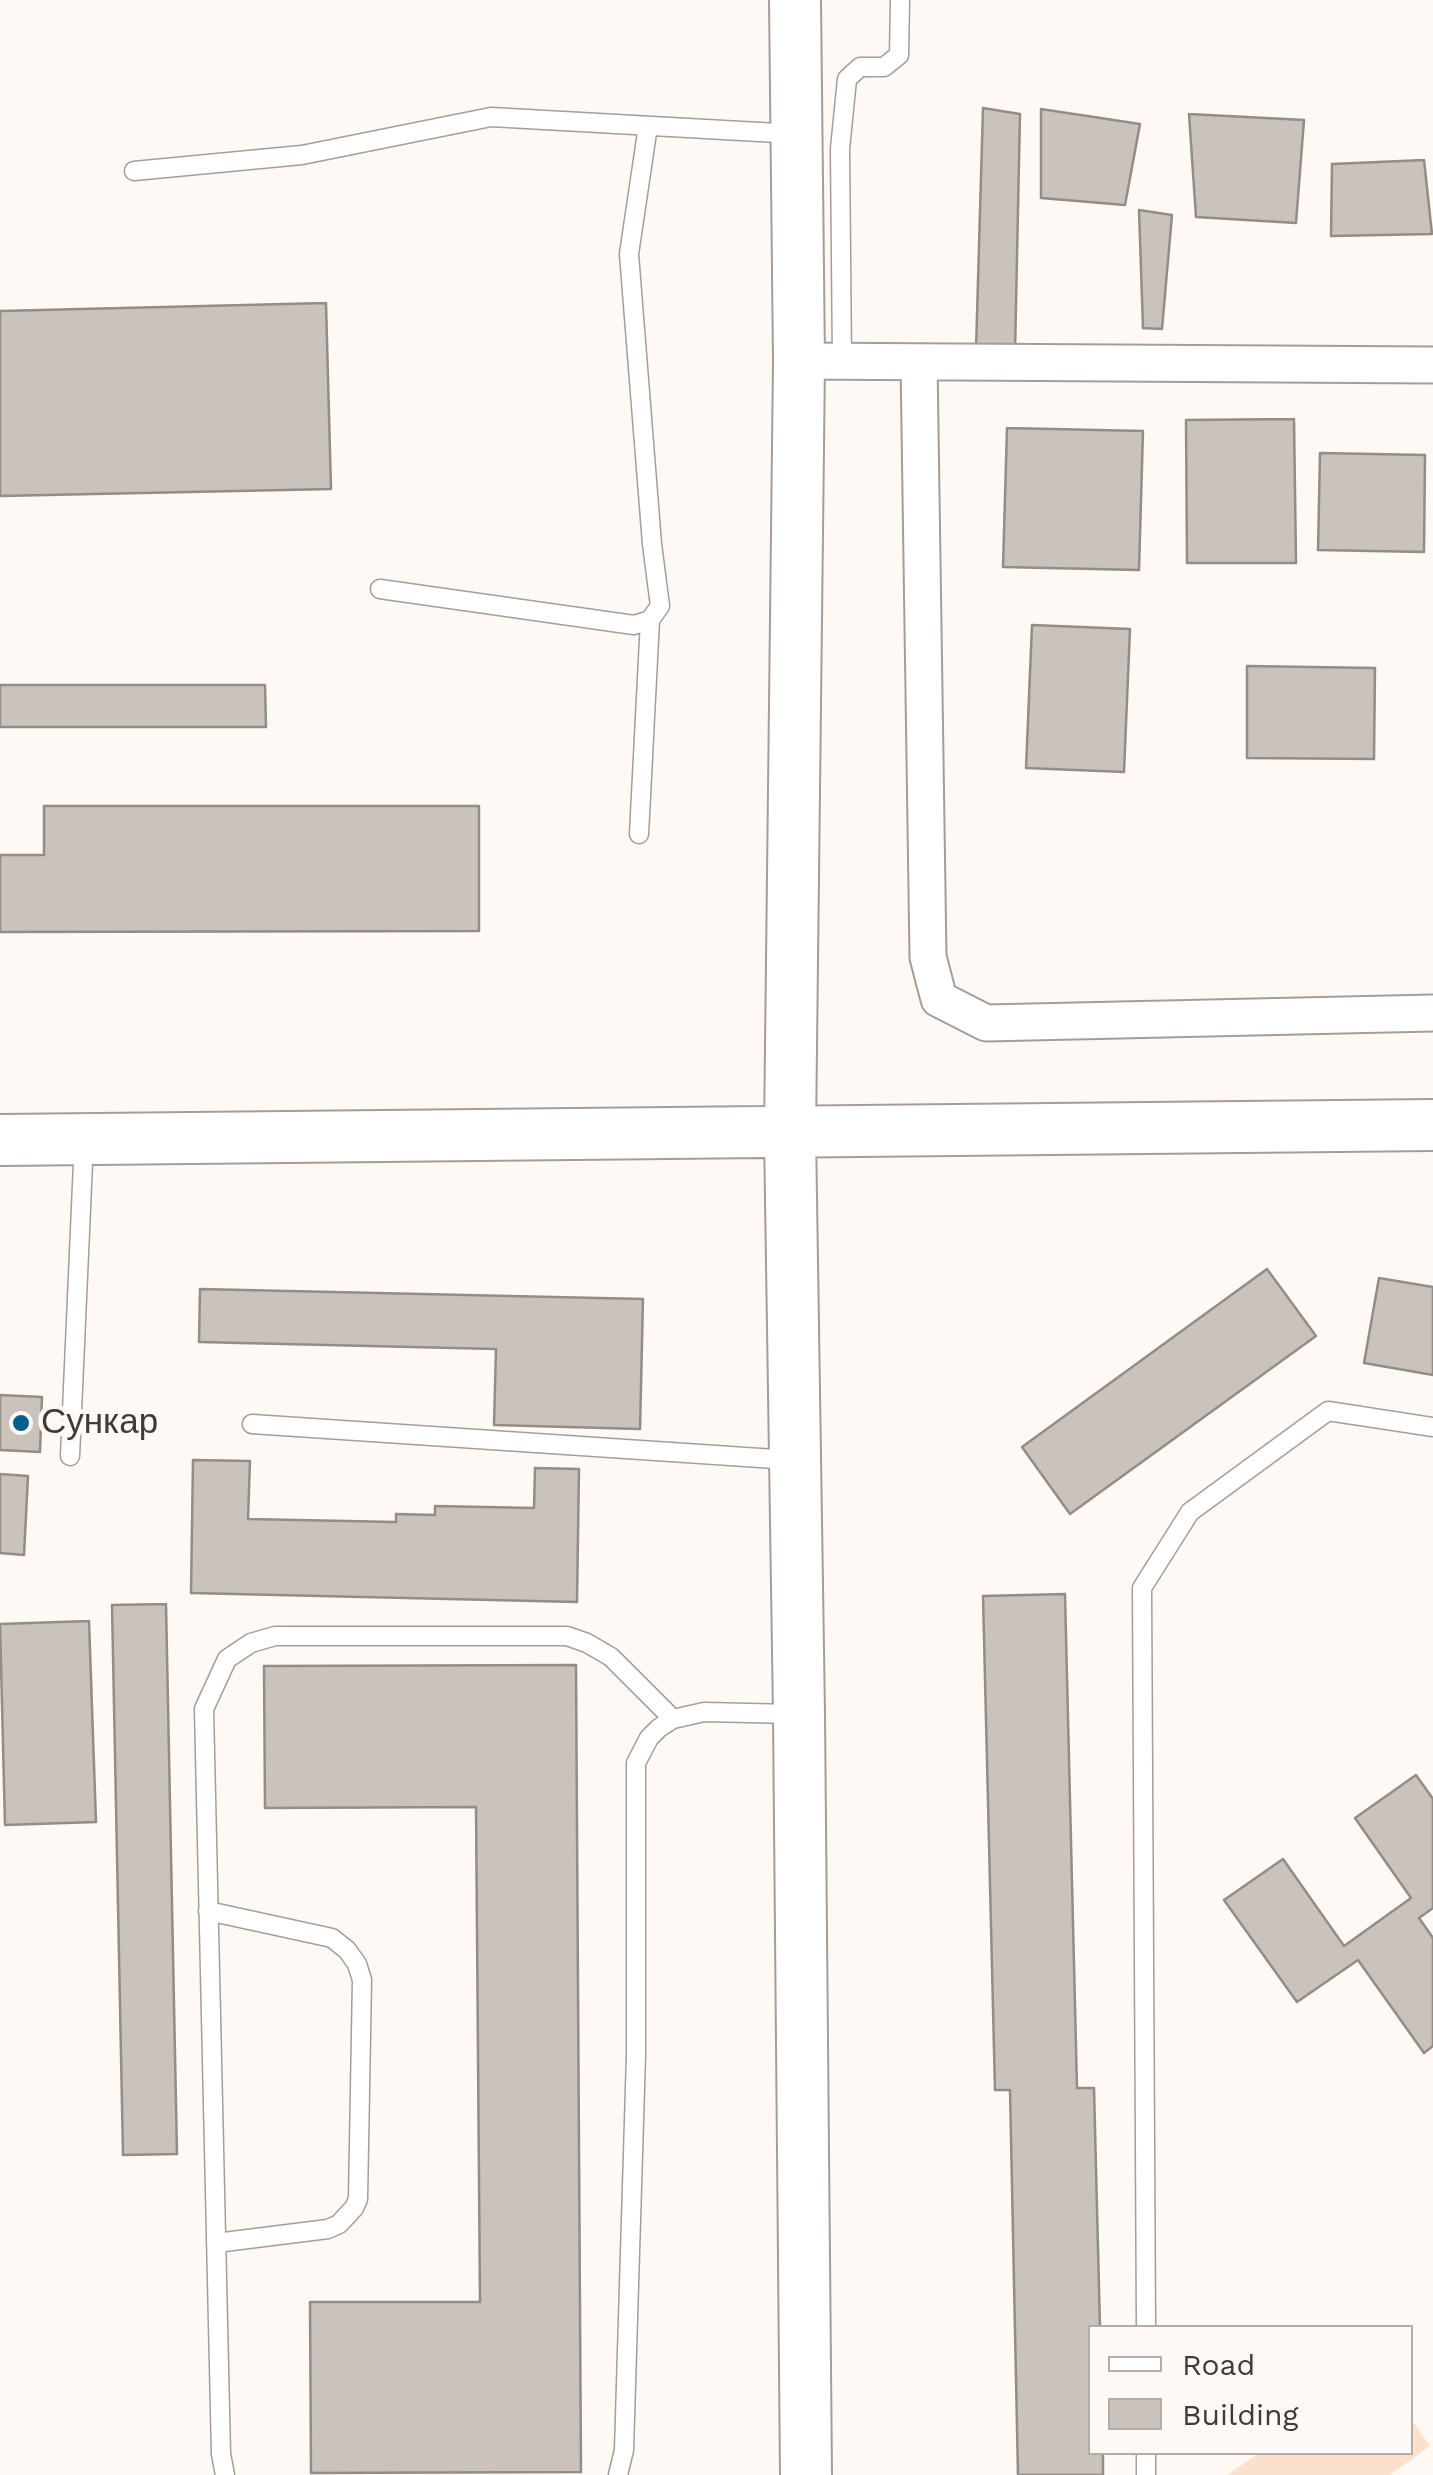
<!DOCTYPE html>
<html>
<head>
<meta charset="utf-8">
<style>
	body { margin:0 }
	#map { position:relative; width:1433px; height:2475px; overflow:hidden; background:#fef9f5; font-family:"Work Sans",sans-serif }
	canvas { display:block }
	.legend { position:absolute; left:1088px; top:2325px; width:325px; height:130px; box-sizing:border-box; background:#fef9f5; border:2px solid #b1adaa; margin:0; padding:12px 18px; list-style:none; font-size:30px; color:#3e3b39 }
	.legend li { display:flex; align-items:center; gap:20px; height:50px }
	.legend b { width:50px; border:2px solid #b1adaa }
</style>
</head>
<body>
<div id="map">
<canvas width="1433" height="2475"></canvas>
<ul class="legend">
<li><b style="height:12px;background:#fff"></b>Road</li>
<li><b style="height:28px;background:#cac2bb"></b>Building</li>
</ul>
</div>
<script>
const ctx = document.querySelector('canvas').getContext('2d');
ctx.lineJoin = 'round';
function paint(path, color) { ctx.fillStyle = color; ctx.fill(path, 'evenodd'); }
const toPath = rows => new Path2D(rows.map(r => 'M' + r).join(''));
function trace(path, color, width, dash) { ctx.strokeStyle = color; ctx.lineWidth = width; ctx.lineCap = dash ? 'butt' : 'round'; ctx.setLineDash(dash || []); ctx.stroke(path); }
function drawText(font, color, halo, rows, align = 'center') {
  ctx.font = font + ' "Work Sans",sans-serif'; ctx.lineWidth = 9; ctx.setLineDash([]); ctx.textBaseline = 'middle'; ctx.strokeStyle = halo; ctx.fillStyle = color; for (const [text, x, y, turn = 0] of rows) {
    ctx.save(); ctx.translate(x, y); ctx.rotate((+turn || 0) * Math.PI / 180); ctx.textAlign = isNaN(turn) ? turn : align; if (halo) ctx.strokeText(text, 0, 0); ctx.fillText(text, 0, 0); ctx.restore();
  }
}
const green = toPath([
	[1411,2419,1430,2446,1390,2475,1227,2475,1259,2453,1410,2452]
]);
const building = toPath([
	[983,108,1020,114,1015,352,976,350,983,108],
	[1041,109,1140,124,1125,205,1041,198,1041,109],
	[1189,114,1304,120,1296,223,1196,217,1189,114],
	[1424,160,1432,234,1331,236,1332,164,1424,160],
	[1139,210,1172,215,1162,329,1143,328,1139,210],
	[326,303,331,489,0,496,0,311,326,303],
	[1294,419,1296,563,1187,563,1186,420,1294,419],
	[1007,428,1143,431,1139,570,1003,567,1007,428],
	[1320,453,1425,455,1424,552,1318,550,1320,453],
	[1032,625,1130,629,1124,772,1026,768,1032,625],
	[1247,666,1375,668,1374,759,1247,758,1247,666],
	[0,685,265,685,266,727,0,727,0,685],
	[44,806,479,806,479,931,0,932,0,855,44,855,44,806],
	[1267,1269,1316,1336,1070,1514,1022,1447,1267,1269],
	[1379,1278,1433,1287,1433,1375,1364,1363,1379,1278],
	[200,1289,643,1299,640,1429,494,1425,496,1349,199,1342,200,1289],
	[0,1395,42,1397,40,1452,0,1450,0,1395],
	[193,1460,250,1461,248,1519,396,1522,396,1514,435,1515,435,1506,534,1508,535,1468,579,1469,577,1602,191,1593,193,1460],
	[0,1474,28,1476,24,1555,0,1553,0,1474],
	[1065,1594,1077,2088,1094,2088,1100,2328,1090,2328,1090,2452,1103,2452,1103,2475,1018,2475,1010,2090,995,2090,983,1596,1065,1594],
	[166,1604,177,2154,123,2155,112,1605,166,1604],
	[89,1621,96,1822,5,1825,0,1624,89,1621],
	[576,1665,581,2472,311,2473,310,2302,480,2302,476,1807,265,1808,264,1666,576,1665],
	[1416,1775,1433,1799,1433,1908,1419,1918,1433,1938,1433,2046,1424,2053,1358,1960,1297,2002,1224,1900,1283,1859,1344,1946,1411,1898,1355,1818,1416,1775]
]);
const lane = toPath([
	[134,171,302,155,491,117,795,134],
	[842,362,840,149,847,79,860,67,884,67,899,55,900,0],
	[380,589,634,625,650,620,660,606,652,544,629,254,648,126],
	[639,834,650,620],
	[252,1424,790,1460],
	[70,1456,84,1140],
	[208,1911,332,1938,347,1950,357,1964,362,1980,358,2199,354,2208,339,2224,328,2229,216,2243],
	[1146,2328,1142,1588,1190,1512,1328,1411,1433,1427],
	[1146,2452,1146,2475],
	[225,2475,221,2454,204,1709,227,1659,251,1643,275,1636,567,1636,587,1643,611,1657,673,1719],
	[618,2475,624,2450,636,2055,636,1763,649,1738,659,1728,673,1719,704,1712,794,1714]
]);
const street = toPath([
	[799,361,1433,365],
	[919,362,928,957,939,999,986,1023,1433,1013]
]);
const secondary = toPath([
	[795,0,799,361,790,1133,799,1715,806,2475],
	[0,1140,1433,1125]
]);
const markers = [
	[21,1423,10,"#016090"]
];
const poiNames = [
	["Сункар",41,1423]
];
paint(green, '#fbe0cb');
paint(building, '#cac2bb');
trace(building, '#948c86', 2.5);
trace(lane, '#a59d97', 21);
trace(street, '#a59d97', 39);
trace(secondary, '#a59d97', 54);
trace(lane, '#fff', 18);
trace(street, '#fff', 35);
trace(secondary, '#fff', 50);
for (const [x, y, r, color] of markers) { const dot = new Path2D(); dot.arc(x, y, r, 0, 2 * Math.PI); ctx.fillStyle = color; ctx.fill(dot); trace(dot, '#fef9f5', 4); }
drawText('35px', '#3e3b39', '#fef9f5', poiNames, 'left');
</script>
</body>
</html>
